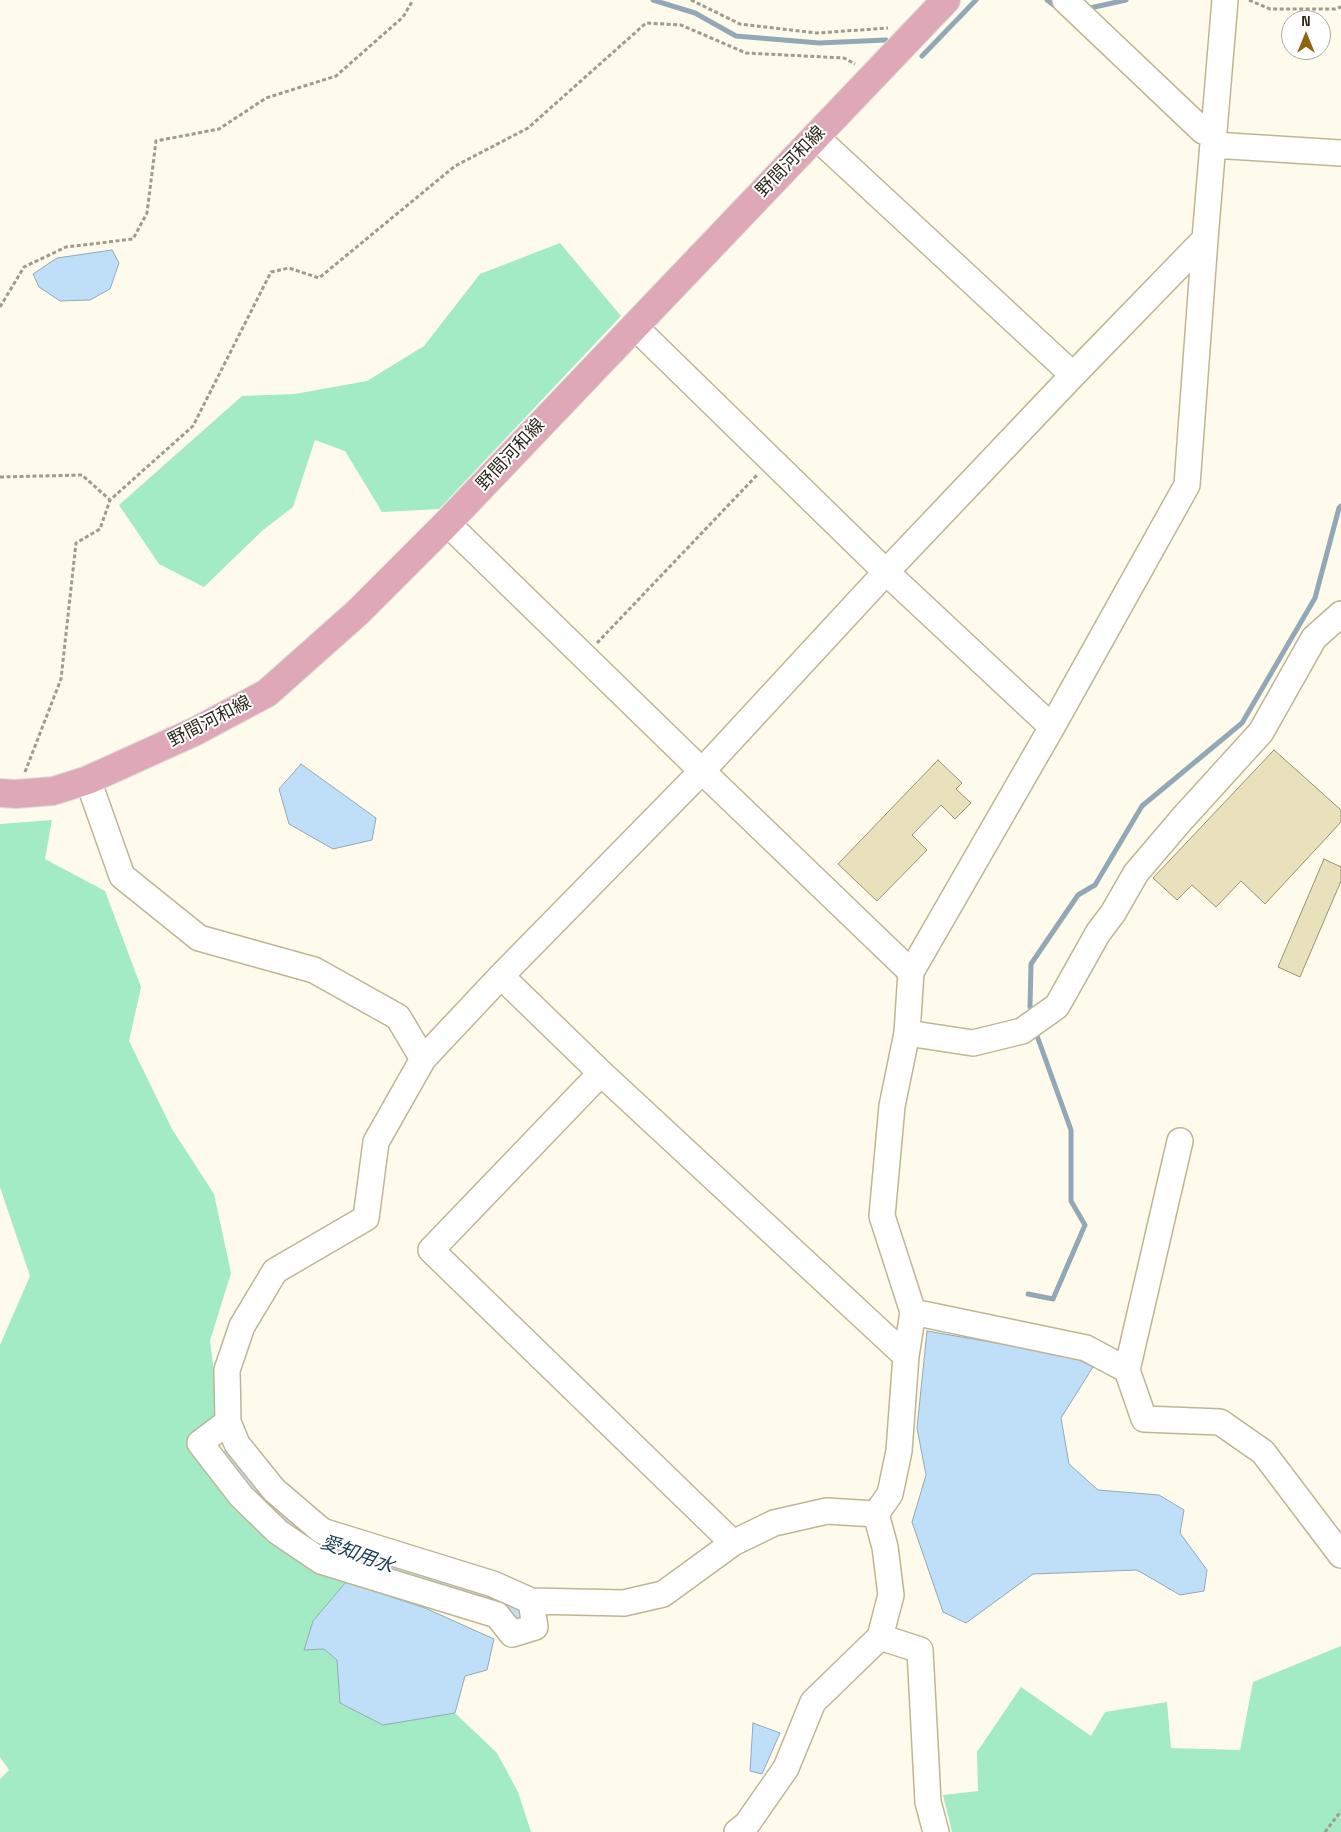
<!DOCTYPE html>
<html>
<head>
<meta charset="utf-8">
<style>
	body { margin:0 }
	#map { position:relative; width:1341px; height:1832px; overflow:hidden; background:#fefbec; font-family:"Space Grotesk",sans-serif }
	canvas { display:block }
	.north { position:absolute; left:1281px; top:10px; width:50px; height:50px; box-sizing:border-box; background:#fff; border:1px solid #aba9a4; border-radius:50%; rotate:0deg; font-size:14px; font-weight:700; line-height:20px; text-align:center; color:#2d291b }
	.north::after { content:''; display:block; margin:auto; width:18px; height:22px; background:#90640d; clip-path:polygon(50% 0,100% 100%,50% 72%,0 100%) }
</style>
</head>
<body>
<div id="map">
<canvas width="1341" height="1832"></canvas>
<div class="north">N</div>
</div>
<script>
const ctx = document.querySelector('canvas').getContext('2d');
ctx.lineJoin = 'round';
function paint(path, color) { ctx.fillStyle = color; ctx.fill(path, 'evenodd'); }
const toPath = rows => new Path2D(rows.map(r => 'M' + r).join(''));
function trace(path, color, width, dash) { ctx.strokeStyle = color; ctx.lineWidth = width; ctx.lineCap = dash ? 'butt' : 'round'; ctx.setLineDash(dash || []); ctx.stroke(path); }
function drawText(font, color, halo, rows, align = 'center') {
  ctx.font = font + ' "Space Grotesk","Noto Sans JP",sans-serif'; ctx.lineWidth = 4; ctx.setLineDash([]); ctx.textBaseline = 'middle'; ctx.strokeStyle = halo; ctx.fillStyle = color; for (const [text, x, y, turn = 0] of rows) {
    ctx.save(); ctx.translate(x, y); ctx.rotate((+turn || 0) * Math.PI / 180); ctx.textAlign = isNaN(turn) ? turn : align; if (halo) ctx.strokeText(text, 0, 0); ctx.fillText(text, 0, 0); ctx.restore();
  }
}
const green = toPath([
	[560,243,621,316,439,509,382,512,345,451,315,440,293,507,263,530,204,587,159,564,119,505,242,396,295,394,367,381,424,346,480,274],
	[52,820,45,859,105,891,141,987,129,1041,172,1129,214,1194,231,1273,210,1341,220,1418,191,1447,267,1541,346,1582,313,1621,304,1650,324,1649,337,1660,340,1703,383,1725,455,1713,497,1753,518,1792,531,1832,0,1832,0,1779,9,1770,0,1757,0,1345,30,1276,0,1187,0,824],
	[1341,1646,1341,1832,952,1832,943,1795,978,1791,977,1752,1021,1687,1091,1736,1105,1712,1167,1702,1171,1748,1240,1750,1253,1682]
]);
const water = toPath([
	[112,250,119,263,110,289,90,300,60,301,39,287,33,274,57,258,112,250],
	[301,764,376,818,372,840,333,849,289,824,279,789,301,764],
	[927,1331,1071,1356,1093,1367,1061,1418,1069,1464,1098,1490,1159,1495,1184,1510,1180,1533,1207,1570,1204,1591,1180,1595,1137,1570,1033,1574,966,1623,943,1612,912,1522,926,1475,917,1428,927,1331],
	[346,1582,425,1608,494,1639,487,1670,465,1676,455,1713,383,1725,340,1703,337,1660,324,1649,304,1650,313,1621,346,1582],
	[753,1723,780,1733,762,1774,750,1771,753,1723]
]);
const stream = toPath([
	[653,0,695,13,736,36,819,43,886,40],
	[1047,0,1059,9],
	[1090,8,1126,0],
	[922,56,976,0],
	[1030,1007,1031,964,1078,895,1095,885,1142,806,1242,723,1315,598,1339,508,1341,506],
	[1028,1294,1053,1299,1085,1225,1071,1201,1071,1130,1036,1033]
]);
const canal = toPath([
	[228,1459,262,1501,294,1529,328,1549,455,1589,509,1604,521,1627]
]);
const building = toPath([
	[1274,750,1341,810,1341,822,1265,904,1241,881,1216,907,1192,885,1177,900,1153,878,1274,750],
	[938,760,962,783,956,789,971,803,955,819,941,805,912,835,927,850,877,901,838,864,938,760],
	[1324,859,1341,867,1341,881,1300,977,1278,967,1324,859]
]);
const path = toPath([
	[691,0,740,24,817,33,888,28],
	[1249,0,1270,9,1335,9,1341,7],
	[0,307,24,267,66,247,133,239,147,213,156,141,219,129,266,98,336,76,403,17,413,0],
	[0,477,82,475,110,500],
	[597,643,758,474],
	[25,772,61,679,76,543,100,529,110,500,193,426,271,272,289,268,319,278,455,166,528,128,646,23,681,25,746,53,844,58,855,64],
	[1325,1832,1341,1811]
]);
const minor = toPath([
	[1065,0,1203,131,1214,135],
	[815,136,1073,375],
	[1213,145,1341,153],
	[634,326,886,572,1052,727],
	[447,523,702,771,911,972],
	[88,780,122,876,199,938,314,970,398,1017,423,1059],
	[501,976,601,1073,906,1356],
	[907,1033,973,1043,1022,1031,1057,1006,1098,933,1113,913,1136,873,1182,819,1261,732,1314,638,1341,614],
	[601,1073,431,1250,733,1543],
	[1180,1141,1127,1370,1144,1419,1220,1422,1263,1452,1341,1555],
	[913,1312,1086,1348,1127,1370],
	[228,1422,200,1443,241,1496,278,1532,321,1561,497,1615,512,1634,535,1627,531,1601],
	[876,1514,827,1511,774,1523,733,1543,663,1594,624,1603,531,1601,493,1584,322,1531,274,1490,237,1444,228,1422,227,1370,242,1326,275,1271,366,1218,376,1142,423,1059,501,976,702,771,886,572,1073,375,1205,239],
	[876,1514,890,1494,899,1451,906,1356,913,1312,882,1216,892,1106,907,1033,911,972,1052,727,1187,485,1205,239,1225,0],
	[880,1637,920,1650,928,1802,936,1832],
	[737,1832,747,1824,786,1768,813,1702,880,1637,891,1595,885,1547,876,1514]
]);
const major = toPath([
	[0,793,16,794,53,791,88,780,196,731,267,693,357,613,447,523,946,0]
]);
const streetNames = [
	["野間河和線",791,162,-46],
	["野間河和線",511,455,-47],
	["野間河和線",210,722,-27]
];
const waterNames = [
	["愛知用水",357,1555,20]
];
paint(green, '#a2ebc4');
paint(water, '#bfdff8');
trace(water, '#93a8b6', 1);
trace(stream, '#93a8b6', 5);
trace(canal, '#bfdff8', 18);
paint(building, '#e9e0bc');
trace(building, '#9a9270', 1);
trace(minor, '#beb693', 28);
trace(major, '#dddddb', 30);
trace(path, '#9f9c8d', 3, [4, 2.5]);
trace(minor, '#fff', 25);
trace(major, '#dea8b7', 28);
drawText('18px', '#2d291b', '#fff', streetNames);
drawText('italic 19px', '#193d55', '#fff', waterNames);
</script>
</body>
</html>
